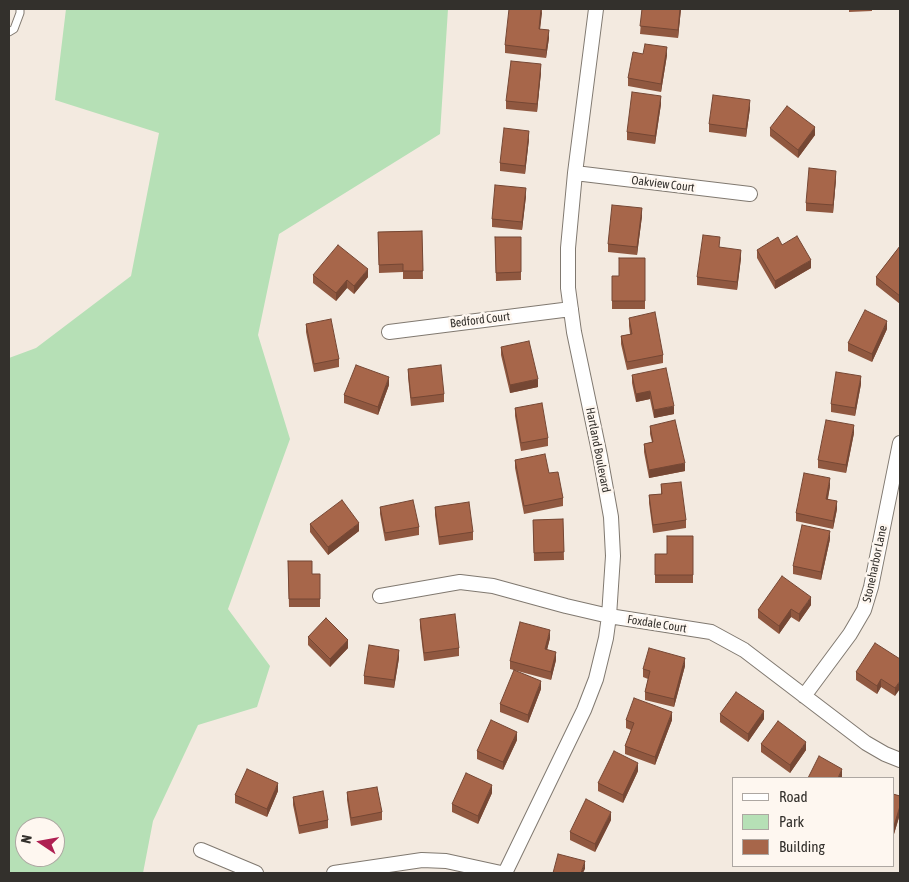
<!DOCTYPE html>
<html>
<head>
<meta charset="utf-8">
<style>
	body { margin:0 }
	#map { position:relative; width:909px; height:882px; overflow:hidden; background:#f3eae0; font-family:"Asap Condensed",sans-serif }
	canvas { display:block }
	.frame { position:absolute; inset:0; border:10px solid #33302c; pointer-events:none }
	.legend { position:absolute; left:732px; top:777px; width:162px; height:90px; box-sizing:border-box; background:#fef7f0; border:1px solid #ada7a2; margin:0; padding:6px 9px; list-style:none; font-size:15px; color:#33302c }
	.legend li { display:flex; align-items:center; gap:10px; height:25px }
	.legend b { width:25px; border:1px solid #ada7a2 }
	.north { position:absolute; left:15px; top:817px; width:50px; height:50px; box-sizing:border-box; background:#fef7f0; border:1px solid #ada7a2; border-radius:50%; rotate:282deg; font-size:14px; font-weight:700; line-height:20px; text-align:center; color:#33302c }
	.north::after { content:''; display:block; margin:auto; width:18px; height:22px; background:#af1f52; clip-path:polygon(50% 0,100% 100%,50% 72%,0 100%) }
</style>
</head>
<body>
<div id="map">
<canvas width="909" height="882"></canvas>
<div class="frame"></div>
<ul class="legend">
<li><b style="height:6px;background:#fff"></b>Road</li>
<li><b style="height:14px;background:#b6e0b6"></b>Park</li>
<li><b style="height:14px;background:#a7664a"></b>Building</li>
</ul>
<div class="north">N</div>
</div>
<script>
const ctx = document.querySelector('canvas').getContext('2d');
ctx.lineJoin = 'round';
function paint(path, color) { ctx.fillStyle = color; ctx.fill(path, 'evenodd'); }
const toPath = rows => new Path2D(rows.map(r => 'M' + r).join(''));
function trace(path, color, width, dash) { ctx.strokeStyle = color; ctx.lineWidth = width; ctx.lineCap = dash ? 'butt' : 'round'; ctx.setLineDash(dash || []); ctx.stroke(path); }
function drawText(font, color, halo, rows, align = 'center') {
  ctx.font = font + ' "Asap Condensed",sans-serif'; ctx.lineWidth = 5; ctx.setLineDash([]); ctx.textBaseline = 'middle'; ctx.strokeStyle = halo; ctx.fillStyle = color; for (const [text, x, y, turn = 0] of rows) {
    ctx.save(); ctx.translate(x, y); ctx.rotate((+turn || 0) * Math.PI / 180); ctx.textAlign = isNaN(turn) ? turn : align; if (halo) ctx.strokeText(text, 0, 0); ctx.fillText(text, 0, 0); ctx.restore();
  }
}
const green = toPath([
	[66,9,448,9,440,134,279,234,258,335,290,439,228,609,270,666,257,707,198,725,153,821,143,873,9,873,9,358,36,348,131,276,159,133,55,100],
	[25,827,55,827,55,857,25,857]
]);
const lane = toPath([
	[9,32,14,29,20,13,20,9]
]);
const street = toPath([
	[575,173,750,194],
	[389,332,571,309],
	[380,596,460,582,493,586,566,606,609,616,711,632,744,650,866,743,885,754,900,760],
	[804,696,850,634,864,610,871,587,900,443],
	[201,850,256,873],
	[334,873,422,860,446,861,501,873],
	[505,873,584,710,596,679,606,638,609,616,613,556,611,517,600,456,574,332,568,288,568,248,575,173,596,9]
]);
const wall = toPath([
	[542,9,540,29,549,38,546,58,505,53,505,45],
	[642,9,681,9,678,38,640,34],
	[849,9,872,9,872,11,849,12],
	[643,54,667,55,661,92,628,86,628,78],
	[541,72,537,112,506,109,506,101],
	[661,104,655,144,627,140,627,132],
	[750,108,746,137,709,132,709,124],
	[770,128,815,135,798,158,770,136],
	[529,139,525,174,500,171,500,163],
	[836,179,833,213,806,211,806,203],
	[526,196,522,230,492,227,492,219],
	[642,216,637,255,608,252,608,244],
	[422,231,423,279,403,279,403,272,379,273,378,232],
	[495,237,521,237,521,280,496,281],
	[782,245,811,268,775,289,757,258,757,250],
	[900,246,900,304,876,285,876,277],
	[719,247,741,258,737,290,697,285,697,277],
	[645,258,645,309,612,309,612,276,619,276],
	[313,275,368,277,354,294,347,288,336,301,313,283],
	[629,318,663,355,663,363,627,370,621,344,621,336,630,334,629,326],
	[306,324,339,359,339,367,314,372,306,332],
	[887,329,872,362,848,351,848,343],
	[501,347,538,387,510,393,501,355],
	[408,369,444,394,444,402,411,406,408,377],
	[632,375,674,414,654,418,650,399,636,402,632,383],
	[861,384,855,416,831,412,831,404],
	[389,385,378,415,344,403,344,395],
	[515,408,548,438,548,446,521,451,515,416],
	[650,426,685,471,649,478,644,452,644,444,652,442,650,434],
	[854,433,846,473,818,468,818,460],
	[515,460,549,473,563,498,563,506,524,514,515,468],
	[661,484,686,520,686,528,653,533,649,503,649,495,661,494],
	[830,486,828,499,837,509,833,529,796,521,796,513],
	[380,507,419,527,419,535,385,541,380,514],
	[435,507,473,532,473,540,439,545,435,515],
	[563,519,564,560,534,561,533,520],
	[310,524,359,531,328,555,310,532],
	[693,536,693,583,655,583,655,554,667,554],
	[830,539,821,580,793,574,793,566],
	[288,561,312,574,320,574,320,607,289,607],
	[811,605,799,622,791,617,779,634,758,618,758,610],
	[420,619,459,648,459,656,424,661,420,627],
	[308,637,348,648,330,667,308,645],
	[550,638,547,650,556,660,551,680,510,669,510,661],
	[399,658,394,688,364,684,364,676],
	[900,659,895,696,881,687,877,694,856,680,856,672],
	[685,666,674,707,645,700,645,692,648,679,643,677,643,669],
	[541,689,528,723,500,712,500,704],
	[720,714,764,719,748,742,720,722],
	[626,720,672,720,655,765,625,754,625,746,631,730,626,728],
	[517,740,503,770,477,759,477,751],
	[761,744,806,750,790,773,761,752],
	[638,771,623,803,598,791,598,783],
	[278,791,267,817,235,803,235,795],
	[347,792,382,812,382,820,351,826,347,800],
	[492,793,478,824,452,812,452,804],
	[893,794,900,796,900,814,894,834,893,834],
	[293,797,328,820,328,828,299,834,293,805],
	[611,820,595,852,570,840,570,832]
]);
const shadedWall = toPath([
	[541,9,542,13,539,37,539,29],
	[680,9,681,9,678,38,678,30],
	[549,30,549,38,546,58,546,50],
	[667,47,667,55,661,92,661,84],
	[541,64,541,72,537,112,537,104],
	[661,96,661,104,655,144,655,136],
	[750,100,750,108,746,137,746,129],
	[815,127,815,135,798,158,798,150],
	[529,131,529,139,525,174,525,166],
	[836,171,836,179,833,213,833,205],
	[526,188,526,196,522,230,522,222],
	[642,208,642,216,637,255,637,247],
	[741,250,741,258,737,290,737,282],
	[811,260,811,268,775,289,775,281],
	[368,269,368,277,354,294,354,286],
	[347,280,347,288,336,301,336,293],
	[887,321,887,329,872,362,872,354],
	[861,376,861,384,855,416,855,408],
	[389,377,389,385,378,415,378,407],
	[538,379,538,387,510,393,510,385],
	[650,391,650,399,636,402,636,394],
	[674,406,674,414,654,418,654,410],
	[854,425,854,433,846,473,846,465],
	[685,463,685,471,649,478,649,470],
	[830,478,830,486,826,507,826,499],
	[837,501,837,509,833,529,833,521],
	[359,523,359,531,328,555,328,547],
	[830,531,830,539,821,580,821,572],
	[811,597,811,605,799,622,799,614],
	[791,609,791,617,779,634,779,626],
	[550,630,550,638,545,657,545,649],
	[348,640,348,648,330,667,330,659],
	[399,650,399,658,394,688,394,680],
	[556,652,556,660,551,680,551,672],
	[685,658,685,666,674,707,674,699],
	[881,679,881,687,877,694,877,686],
	[541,681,541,689,528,723,528,715],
	[900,681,900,689,895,696,895,688],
	[764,711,764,719,748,742,748,734],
	[672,712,672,720,655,765,655,757],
	[517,732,517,740,503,770,503,762],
	[806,742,806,750,790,773,790,765],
	[638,763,638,771,623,803,623,795],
	[842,769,842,778,838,778],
	[278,783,278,791,267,817,267,809],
	[492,785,492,793,478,824,478,816],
	[900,806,900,814,894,834,894,826],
	[611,812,611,820,595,852,595,844],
	[585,861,585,869,583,873,581,873]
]);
const building = toPath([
	[509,9,541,9,539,29,549,30,546,50,505,45,509,9],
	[642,9,680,9,678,30,640,26,642,9],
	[645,44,667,47,661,84,628,78,633,52,643,54,645,44],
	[511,61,541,64,537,104,506,101,511,61],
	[632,92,661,96,655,136,627,132,632,92],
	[713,95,750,100,746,129,709,124,713,95],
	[787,106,815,127,798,150,770,128,787,106],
	[504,128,529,131,525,166,500,163,504,128],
	[809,168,836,171,833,205,806,203,809,168],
	[495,185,526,188,522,222,492,219,495,185],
	[612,205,642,208,637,247,608,244,612,205],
	[422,231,423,271,403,271,403,264,379,265,378,232,422,231],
	[703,235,720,237,719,247,741,250,737,282,697,277,703,235],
	[797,236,811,260,775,281,757,250,778,237,782,245,797,236],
	[495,237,521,237,521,272,496,273,495,237],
	[338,245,368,269,354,286,347,280,336,293,313,275,338,245],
	[900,246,900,296,876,277,900,246],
	[619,258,645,258,645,301,612,301,612,276,619,276,619,258],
	[865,310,887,321,872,354,848,343,865,310],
	[655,312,663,355,627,362,621,336,632,334,629,318,655,312],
	[331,319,339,359,314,364,306,324,331,319],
	[529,341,538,379,510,385,501,347,529,341],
	[356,365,389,377,378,407,344,395,356,365],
	[441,365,444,394,411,398,408,369,441,365],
	[666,368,674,406,654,410,650,391,636,394,632,375,666,368],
	[836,372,861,376,855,408,831,404,836,372],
	[542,403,548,438,521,443,515,408,542,403],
	[675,420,685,463,649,470,644,444,653,442,650,426,675,420],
	[826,420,854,425,846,465,818,460,826,420],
	[545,454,549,473,558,472,563,498,524,506,515,460,545,454],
	[804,473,830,478,826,499,837,501,833,521,796,513,804,473],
	[681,482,686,520,653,525,649,495,662,494,661,484,681,482],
	[342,500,359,523,328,547,310,524,342,500],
	[413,500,419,527,385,533,380,507,413,500],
	[469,502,473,532,439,537,435,507,469,502],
	[563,519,564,552,534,553,533,520,563,519],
	[802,525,830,531,821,572,793,566,802,525],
	[667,536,693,536,693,575,655,575,655,554,667,554,667,536],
	[288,561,312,561,312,574,320,574,320,599,289,599,288,561],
	[782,576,811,597,799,614,791,609,779,626,758,610,782,576],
	[455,614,459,648,424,653,420,619,455,614],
	[326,618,348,640,330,659,308,637,326,618],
	[520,622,550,630,545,649,556,652,551,672,510,661,520,622],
	[875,643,900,659,900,681,895,688,881,679,877,686,856,672,875,643],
	[369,645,399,650,394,680,364,676,369,645],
	[649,648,685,658,674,699,645,692,650,671,643,669,649,648],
	[514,670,541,681,528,715,500,704,514,670],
	[736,692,764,711,748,734,720,714,736,692],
	[634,698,672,712,655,757,625,746,634,723,626,720,634,698],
	[491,720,517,732,503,762,477,751,491,720],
	[778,721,806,742,790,765,761,744,778,721],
	[614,751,638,763,623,795,598,783,614,751],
	[819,756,842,769,838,778,808,778,819,756],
	[247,769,278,783,267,809,235,795,247,769],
	[466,773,492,785,478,816,452,804,466,773],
	[377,787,382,812,351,818,347,792,377,787],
	[323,791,328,820,299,826,293,797,323,791],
	[893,794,900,796,900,806,894,826,893,826,893,794],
	[586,799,611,812,595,844,570,832,586,799],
	[558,854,585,861,581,873,553,873,558,854]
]);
const streetNames = [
	["Oakview Court",663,184,7],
	["Bedford Court",480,320,-7],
	["Hartland Boulevard",598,450,79],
	["Stoneharbor Lane",875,564,-78],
	["Foxdale Court",657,624,9]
];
paint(green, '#b6e0b6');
trace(lane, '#807970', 9);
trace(street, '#807970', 16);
trace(lane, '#fff', 7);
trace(street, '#fff', 14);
paint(wall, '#905840');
paint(shadedWall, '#754734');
paint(building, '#a7664a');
trace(building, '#754734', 1);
drawText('12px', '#33302c', '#fef7f0', streetNames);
</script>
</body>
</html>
